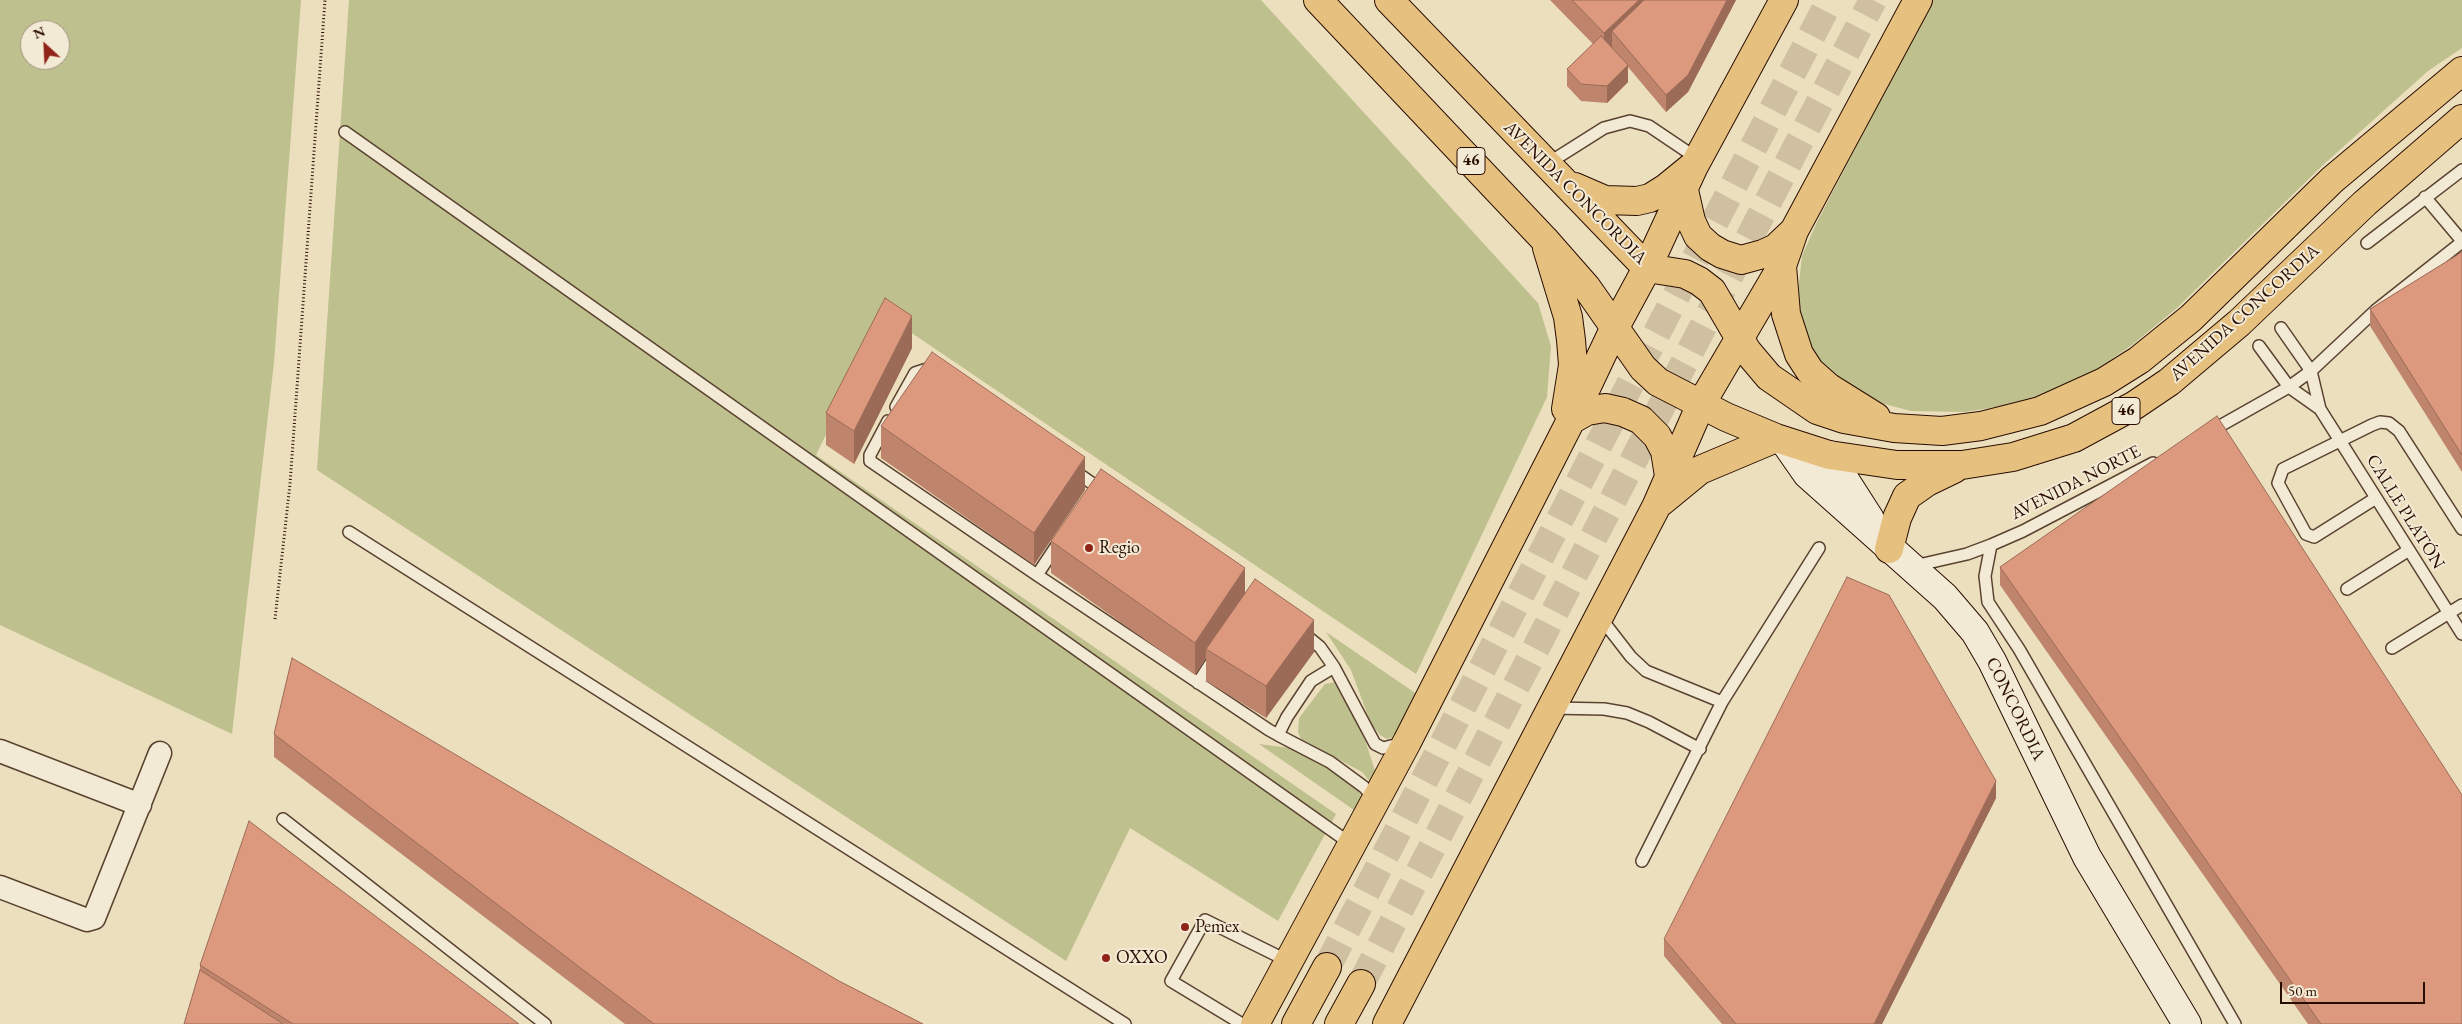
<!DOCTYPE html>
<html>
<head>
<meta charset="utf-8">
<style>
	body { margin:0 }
	#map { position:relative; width:2462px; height:1024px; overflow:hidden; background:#ecdfbe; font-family:"EB Garamond",serif }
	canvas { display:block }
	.north { position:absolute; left:20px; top:20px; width:50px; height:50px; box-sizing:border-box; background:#f3ead5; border:1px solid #a29280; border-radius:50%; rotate:335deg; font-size:14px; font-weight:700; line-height:20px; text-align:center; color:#290d00 }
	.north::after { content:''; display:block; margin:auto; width:18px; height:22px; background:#8f2418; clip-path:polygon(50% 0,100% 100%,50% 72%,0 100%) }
	.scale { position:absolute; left:2280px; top:982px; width:145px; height:22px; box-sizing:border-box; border:2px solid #290d00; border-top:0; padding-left:6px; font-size:15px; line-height:18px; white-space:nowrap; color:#290d00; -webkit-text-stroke:4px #f3ead5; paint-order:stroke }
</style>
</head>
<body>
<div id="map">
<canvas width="2462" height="1024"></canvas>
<div class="north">N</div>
<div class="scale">50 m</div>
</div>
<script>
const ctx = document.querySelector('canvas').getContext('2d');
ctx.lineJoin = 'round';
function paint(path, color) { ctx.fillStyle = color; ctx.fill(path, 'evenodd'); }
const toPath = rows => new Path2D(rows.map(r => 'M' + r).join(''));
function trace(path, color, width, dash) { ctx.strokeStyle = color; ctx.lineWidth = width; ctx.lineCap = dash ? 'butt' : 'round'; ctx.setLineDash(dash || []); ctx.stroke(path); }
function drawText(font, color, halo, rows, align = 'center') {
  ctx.font = font + ' "EB Garamond",serif'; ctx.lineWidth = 4; ctx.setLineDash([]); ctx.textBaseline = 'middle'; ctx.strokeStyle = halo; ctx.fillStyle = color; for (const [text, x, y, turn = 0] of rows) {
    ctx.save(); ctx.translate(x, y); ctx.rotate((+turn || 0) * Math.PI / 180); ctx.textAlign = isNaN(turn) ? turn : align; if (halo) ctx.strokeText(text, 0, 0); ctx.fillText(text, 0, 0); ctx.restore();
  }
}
const green = toPath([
	[0,0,301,0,274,362,232,734,0,625],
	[30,30,60,30,60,60,30,60],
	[349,0,1261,0,1538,303,1551,346,1547,397,1416,674,885,315,816,455,1336,814,1278,921,1130,828,1066,961,317,470],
	[1933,0,2462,0,2462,48,2428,71,2323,165,2177,308,2132,345,2078,382,2028,402,1965,412,1911,411,1865,399,1826,377,1806,345,1797,301,1802,256,1817,222],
	[1326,632,1427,701,1397,736,1387,739,1380,735,1371,724,1351,670],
	[1335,682,1340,685,1366,743,1376,774,1371,783,1362,772,1301,739,1298,732,1299,718,1325,684],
	[1259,744,1290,748,1325,763,1356,786,1362,798,1364,817]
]);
const primaryTunnel = toPath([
	[1327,967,1830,0],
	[1361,984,1873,0]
]);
const path = toPath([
	[275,619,290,484,325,0]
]);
const lane = toPath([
	[345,132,1351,844],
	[1547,164,1604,128,1630,121,1649,126,1698,159],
	[2425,197,2462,241],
	[2367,243,2462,170],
	[2281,328,2311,371,2320,409,2462,634],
	[2259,346,2289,387,2320,409],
	[896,407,915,373,927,369,932,373],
	[888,421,870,455,870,461,1037,575,1269,730,1278,735],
	[2211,431,2289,387,2311,371,2376,310,2462,242],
	[1073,470,1103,491],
	[2376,498,2314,537,2306,534,2278,483,2283,469,2372,425,2380,422,2389,423,2399,431,2462,529],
	[349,532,1125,1024],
	[1991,545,1985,576,1988,602,2019,649,2235,1024],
	[1914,566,1967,554,1991,545,2023,531,2153,463],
	[1037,575,1059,542],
	[2347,589,2409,550],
	[1600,617,1631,657,1646,671,1722,702],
	[1303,633,1320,647,1334,667],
	[2392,648,2462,605],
	[1198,683,1214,658],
	[1552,708,1604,709,1627,713,1649,722,1700,749],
	[1375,800,1364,787,1330,762,1278,735,1287,717,1311,681,1334,667,1375,744,1383,748,1403,743],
	[283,819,545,1024],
	[1642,861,1722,702,1819,548],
	[1242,1024,1171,981,1205,920,1288,961]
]);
const street = toPath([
	[0,751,140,805],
	[0,887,87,920,94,918,160,753]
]);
const secondary = toPath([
	[1784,441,1807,474,1945,597,1975,632,1992,661,2087,857,2187,1024],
	[1829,455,1870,519]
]);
const primary = toPath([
	[1318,0,1544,239,1587,288,1643,368,1658,382,1726,417,1776,438,1829,455,1897,465,1962,465,2013,457,2074,438,2135,405,2169,382,2239,323,2365,203,2462,119],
	[1389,0,1647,268,1685,274,1699,281,1712,291,1747,351,1769,377,1817,410,1844,419,1894,428,1942,431,1981,426,2040,411,2104,382,2139,360,2191,318,2332,180,2462,71],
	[1575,187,1605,200,1637,201,1650,198,1666,188,1693,166],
	[1684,190,1691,221,1698,236,1710,247,1722,254,1741,260,1763,254,1776,248,1794,231],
	[1547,248,1568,317,1571,340,1573,365,1566,409],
	[1782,266,1786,314,1799,354,1810,371,1828,387,1876,417],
	[1571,420,1587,411,1605,408,1623,412,1641,420,1657,436,1665,451,1669,476],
	[1661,502,1700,470,1776,438],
	[1889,549,1897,518,1907,496,1927,482,1954,469],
	[1255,1024,1407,742,1571,420,1614,329,1647,268,1694,166,1784,0],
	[1296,1024,1327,967],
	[1339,1024,1361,984],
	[1387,1024,1656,507,1701,404,1782,266,1794,231,1918,0]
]);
const wall = toPath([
	[1550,0,1736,0,1688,92,1666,112,1628,67,1628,82,1607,103,1581,101,1567,86,1567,69,1593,44],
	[2462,252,2462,472,2370,326,2370,309],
	[912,348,854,464,826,445,826,413],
	[881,426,1085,490,1034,565,881,458],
	[1051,541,1245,594,1314,652,1266,718,1206,681,1206,658,1195,675,1051,573],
	[2000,567,2462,1024,2308,1024,2000,585],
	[274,734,839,981,923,1024,625,1024,274,757],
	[1996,798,1882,1024,1722,1024,1664,956,1664,939],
	[200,965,519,1024,184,1024,200,970]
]);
const shadedWall = toPath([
	[1639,0,1663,0,1612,31,1612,48,1604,56,1604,33],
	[1727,0,1736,0,1688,92,1666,112,1666,95],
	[1628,65,1628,82,1607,103,1607,86],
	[912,316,912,348,854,464,854,431],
	[1085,457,1085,490,1034,565,1034,533],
	[1245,568,1245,600,1206,649,1206,658,1195,675,1195,643],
	[1314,620,1314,652,1266,718,1266,686],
	[1996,781,1996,798,1882,1024,1874,1024]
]);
const building = toPath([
	[1572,0,1639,0,1604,33,1572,0],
	[1644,0,1727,0,1688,75,1666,95,1612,31,1644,0],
	[1601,36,1628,65,1607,86,1581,84,1567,69,1601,36],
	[2462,252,2462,455,2370,309,2462,252],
	[885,298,912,316,854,431,826,413,885,298],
	[932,352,1085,457,1034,533,881,426,932,352],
	[2217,416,2462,795,2462,1024,2321,1024,2000,567,2217,416],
	[1101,469,1245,568,1195,643,1051,541,1101,469],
	[1847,577,1889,595,1996,781,1874,1024,1736,1024,1664,939,1847,577],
	[1255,579,1314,620,1266,686,1206,649,1255,579],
	[292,658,839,981,923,1024,654,1024,274,734,292,658],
	[249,821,519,1024,293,1024,200,965,249,821],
	[200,970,283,1024,184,1024,200,970]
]);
const markers = [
	[1089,548,5,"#8f2418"],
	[1185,927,5,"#8f2418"],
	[1106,958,5,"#8f2418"]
];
const shields = [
	[1471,161,28],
	[2126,411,28]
];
const shieldNames = [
	["46",1471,161],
	["46",2126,411]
];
const streetNames = [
	["AVENIDA CONCORDIA",1575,193,45],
	["AVENIDA CONCORDIA",2245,313,-42],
	["AVENIDA NORTE",2076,483,-27],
	["CALLE PLATÓN",2405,512,58],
	["CONCORDIA",2015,709,64]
];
const poiNames = [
	["Regio",1099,548],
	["Pemex",1195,927],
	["OXXO",1116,958]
];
paint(green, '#bec08e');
trace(primaryTunnel, '#cfc0a2', 28, [28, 14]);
trace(lane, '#5a4230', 14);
trace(street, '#5a4230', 25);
trace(secondary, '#290d00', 30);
trace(primary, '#290d00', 30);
trace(path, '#290d00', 3, [1, 2.5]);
trace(lane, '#f3ead5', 11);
trace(street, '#f3ead5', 22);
trace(secondary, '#f3ead5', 28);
trace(primary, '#e6c07f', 28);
paint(wall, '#be846c');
paint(shadedWall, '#9b6b58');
paint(building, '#dd997e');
trace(building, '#9b6b58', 1);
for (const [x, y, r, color] of markers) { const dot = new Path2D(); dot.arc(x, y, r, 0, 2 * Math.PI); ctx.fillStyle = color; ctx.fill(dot); trace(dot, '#f3ead5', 2); }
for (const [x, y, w] of shields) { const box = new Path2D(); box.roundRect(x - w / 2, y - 13.5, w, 27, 4); ctx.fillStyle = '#f3ead5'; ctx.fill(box); trace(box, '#290d00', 1); }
drawText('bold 16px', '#290d00', null, shieldNames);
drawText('18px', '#290d00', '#f3ead5', streetNames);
drawText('18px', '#290d00', '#f3ead5', poiNames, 'left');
</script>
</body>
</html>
